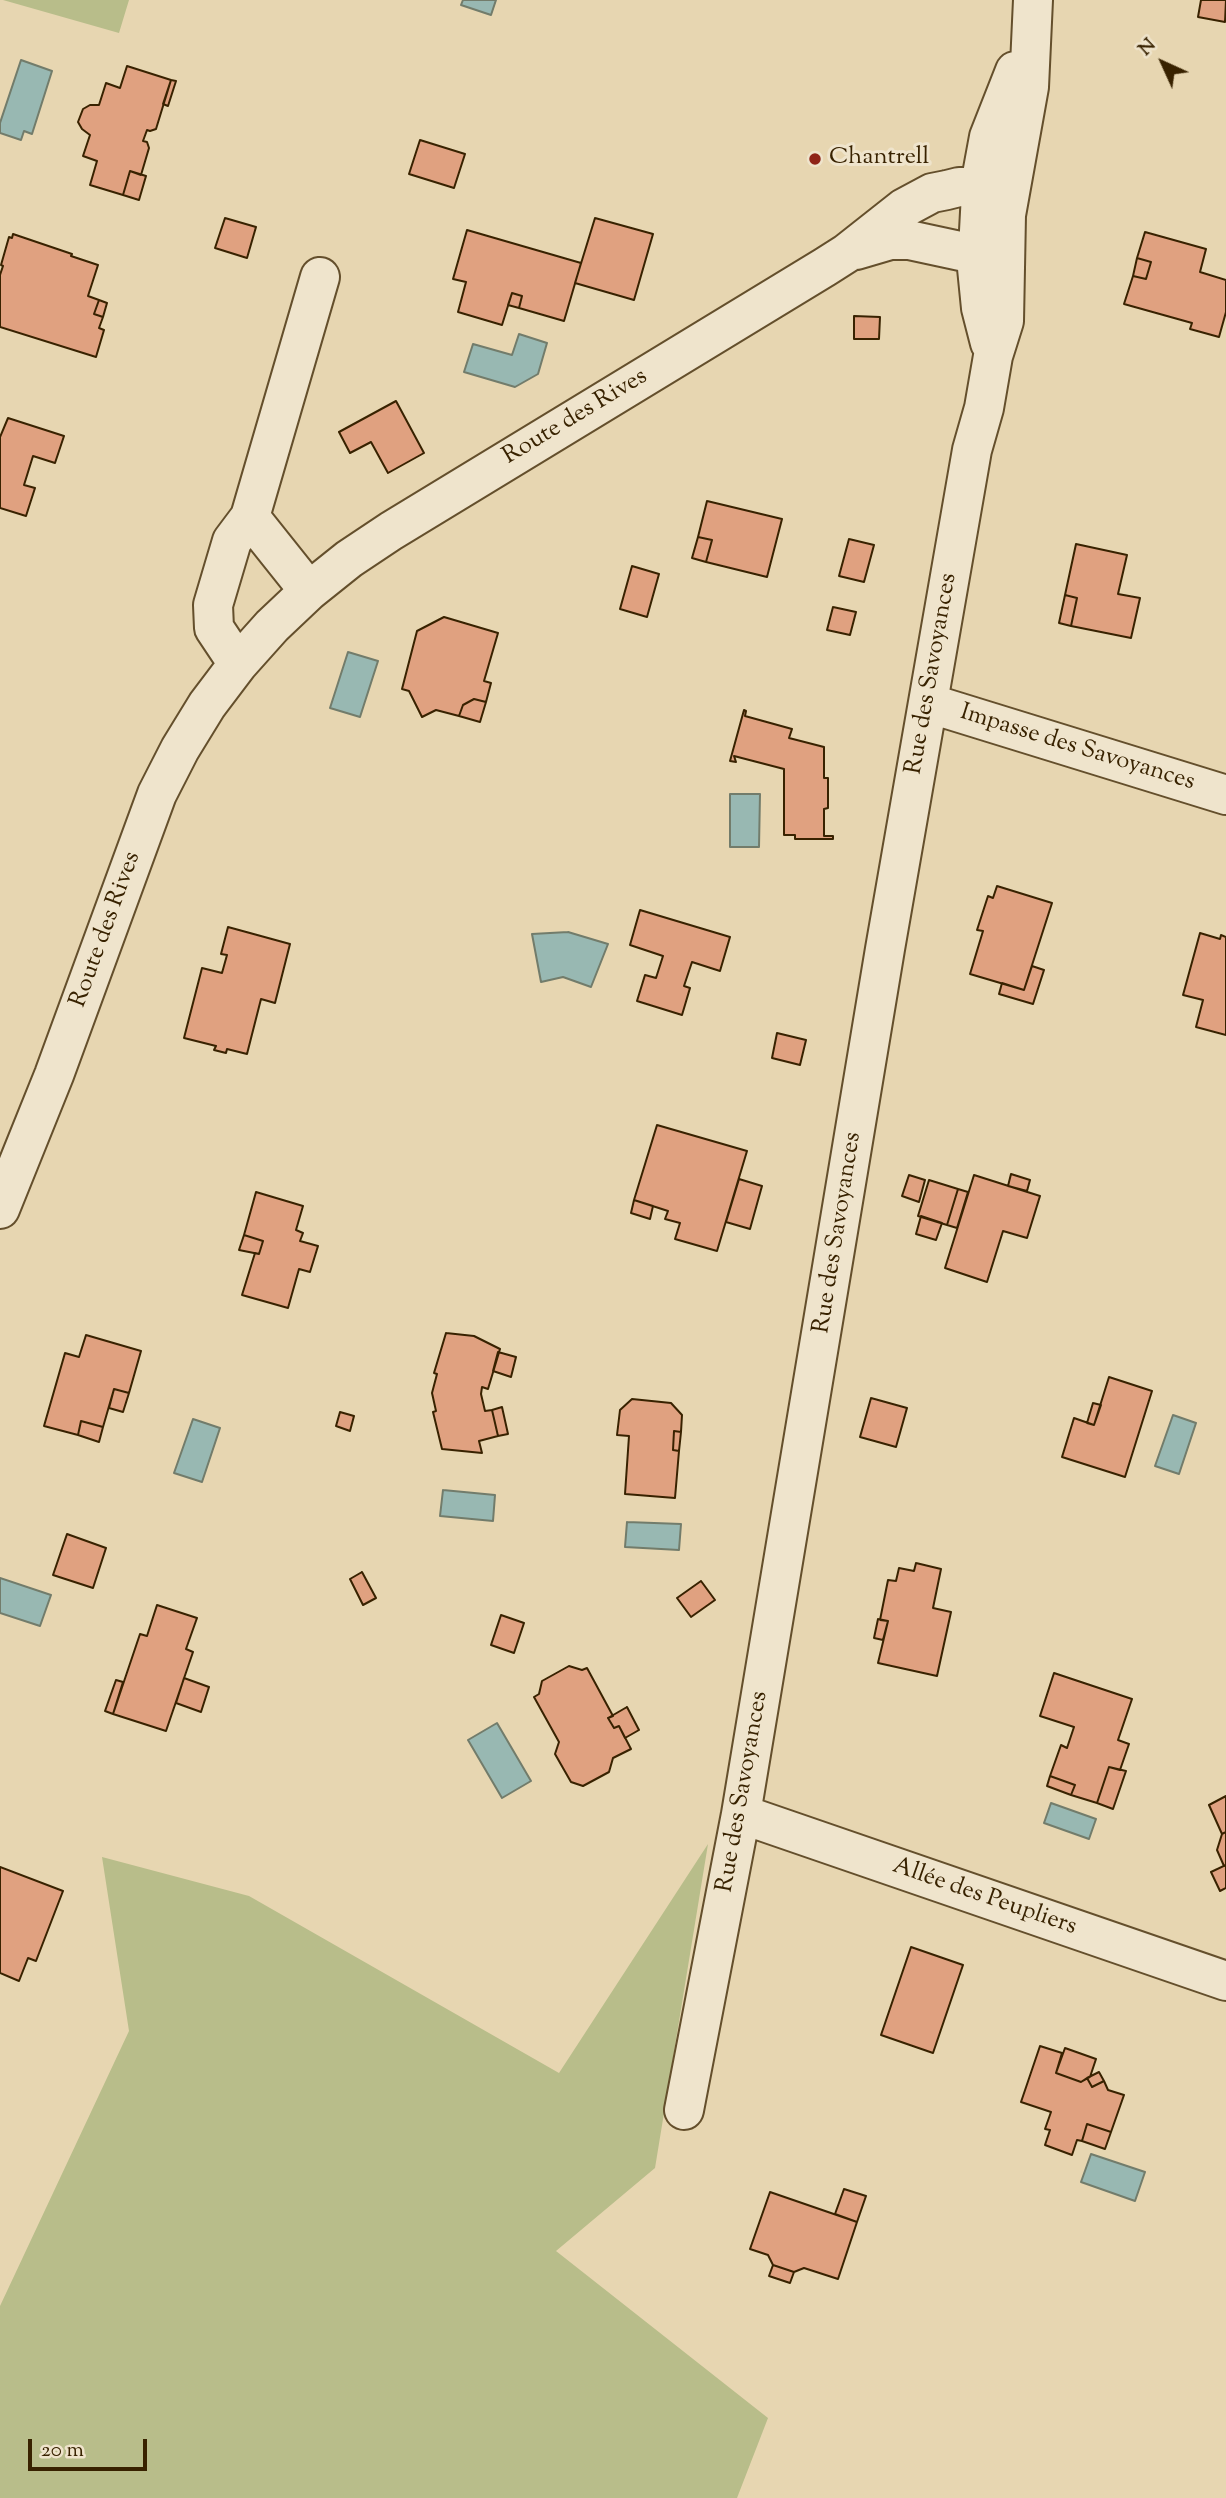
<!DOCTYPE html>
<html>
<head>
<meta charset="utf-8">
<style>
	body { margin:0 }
	#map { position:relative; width:1226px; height:2498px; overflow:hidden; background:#e7d6b1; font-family:"Sorts Mill Goudy",serif }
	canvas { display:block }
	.north { position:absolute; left:1128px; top:28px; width:70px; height:70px; -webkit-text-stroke:5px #efe4cc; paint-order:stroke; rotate:315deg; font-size:19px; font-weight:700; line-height:28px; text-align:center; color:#382200 }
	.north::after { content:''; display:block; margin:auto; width:24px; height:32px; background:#382200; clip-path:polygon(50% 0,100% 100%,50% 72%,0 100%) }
	.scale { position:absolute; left:28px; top:2439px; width:119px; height:32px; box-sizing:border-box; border:4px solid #382200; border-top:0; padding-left:9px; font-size:21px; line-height:24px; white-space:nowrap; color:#382200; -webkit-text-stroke:5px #efe4cc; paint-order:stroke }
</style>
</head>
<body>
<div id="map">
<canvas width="1226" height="2498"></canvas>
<div class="north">N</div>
<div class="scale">20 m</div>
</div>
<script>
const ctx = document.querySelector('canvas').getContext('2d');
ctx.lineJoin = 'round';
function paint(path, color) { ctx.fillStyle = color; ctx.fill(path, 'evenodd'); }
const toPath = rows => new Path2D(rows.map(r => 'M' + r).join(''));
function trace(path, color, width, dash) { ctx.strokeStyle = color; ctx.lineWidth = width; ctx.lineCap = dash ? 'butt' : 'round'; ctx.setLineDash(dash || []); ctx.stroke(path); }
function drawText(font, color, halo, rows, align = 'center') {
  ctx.font = font + ' "Sorts Mill Goudy",serif'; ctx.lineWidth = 6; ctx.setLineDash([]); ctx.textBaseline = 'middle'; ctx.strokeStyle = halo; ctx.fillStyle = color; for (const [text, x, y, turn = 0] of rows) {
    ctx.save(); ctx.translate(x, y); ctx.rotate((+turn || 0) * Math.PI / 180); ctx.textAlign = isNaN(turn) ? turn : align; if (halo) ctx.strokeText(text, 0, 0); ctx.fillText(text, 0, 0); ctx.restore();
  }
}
const green = toPath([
	[3,0,129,0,119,33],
	[708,1844,655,2168,556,2251,768,2418,737,2498,0,2498,0,2306,129,2031,102,1857,249,1896,559,2073]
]);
const water = toPath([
	[463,0,496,0,491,15,461,5,463,0],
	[21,60,52,71,32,134,24,131,21,140,0,133,0,123,21,60],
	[519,334,547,343,538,374,515,387,464,372,473,344,512,355,519,334],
	[348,652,378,661,360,717,330,708,348,652],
	[730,794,760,794,759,847,730,847,730,794],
	[568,932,608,944,591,987,563,977,541,982,532,934,568,932],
	[1173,1415,1196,1423,1179,1474,1155,1466,1173,1415],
	[193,1419,220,1428,202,1482,174,1473,193,1419],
	[443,1490,495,1495,493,1521,440,1516,443,1490],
	[627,1522,681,1524,679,1550,625,1547,627,1522],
	[0,1578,51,1595,40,1626,0,1613,0,1578],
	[497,1723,531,1781,502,1798,468,1740,497,1723],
	[1051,1803,1096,1819,1089,1839,1044,1823,1051,1803],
	[1091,2154,1145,2172,1135,2201,1081,2182,1091,2154]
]);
const building = toPath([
	[1201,0,1226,0,1225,22,1198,17,1201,0],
	[127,66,171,80,156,129,150,131,147,130,143,141,147,142,149,148,141,175,130,171,123,195,90,185,97,161,83,156,90,135,82,129,78,122,83,109,90,105,99,105,106,83,120,88,127,66],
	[171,80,176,81,168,106,163,104,171,80],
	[420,140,465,154,454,188,409,174,420,140],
	[130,171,146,176,139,200,123,195,130,171],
	[225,218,256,227,247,258,215,248,225,218],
	[595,218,653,234,634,300,575,283,595,218],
	[467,230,581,263,564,321,519,308,522,296,512,293,502,325,458,312,466,282,453,279,467,230],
	[1145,232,1206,249,1200,272,1226,280,1226,312,1219,337,1190,329,1192,323,1124,304,1133,276,1146,279,1151,262,1137,258,1145,232],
	[13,234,72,254,71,256,98,265,88,296,99,300,94,314,103,317,99,328,104,330,96,357,0,327,0,275,3,266,1,265,9,237,12,238,13,234],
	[1137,258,1151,262,1146,279,1133,276,1137,258],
	[512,293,522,296,519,308,508,305,512,293],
	[99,300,107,303,103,317,94,314,99,300],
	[854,316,880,317,879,339,854,339,854,316],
	[396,401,424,453,388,473,371,442,350,453,339,432,396,401],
	[8,418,64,436,55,463,33,456,24,485,35,488,26,516,0,508,0,437,8,418],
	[707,501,782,519,767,577,706,562,712,540,698,537,707,501],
	[698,537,712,540,706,562,692,558,698,537],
	[849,539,874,545,864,582,839,576,849,539],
	[1076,544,1127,555,1118,594,1140,598,1131,638,1071,626,1077,598,1065,595,1076,544],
	[632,566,659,574,647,617,620,609,632,566],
	[1065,595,1077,598,1071,626,1059,623,1065,595],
	[833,607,856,612,850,635,827,630,833,607],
	[444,617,498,633,484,681,491,683,486,702,474,699,463,705,459,716,436,710,422,717,409,691,402,689,417,631,444,617],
	[474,699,486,702,480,722,459,716,463,705,474,699],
	[744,710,746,711,745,716,792,729,789,738,824,747,824,778,828,778,828,808,824,809,824,836,833,836,833,839,795,839,795,835,784,835,784,769,734,756,736,762,730,761,744,710],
	[997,886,1052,903,1024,990,970,974,983,931,977,930,988,896,993,898,997,886],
	[640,910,730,937,720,971,692,962,684,986,690,988,682,1015,637,1001,645,975,656,978,663,956,630,945,640,910],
	[228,927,290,944,275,1003,261,999,247,1054,227,1049,226,1053,214,1050,216,1046,184,1038,202,968,222,973,227,955,221,954,228,927],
	[1200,933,1220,939,1221,935,1226,937,1226,1035,1196,1027,1203,1000,1183,995,1200,933],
	[1032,966,1044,970,1033,1004,999,994,1002,983,1024,990,1032,966],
	[777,1033,806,1040,800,1065,772,1058,777,1033],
	[657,1125,747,1151,717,1251,675,1239,680,1223,665,1219,668,1211,634,1200,657,1125],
	[1011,1174,1030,1180,1027,1191,1008,1186,1011,1174],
	[909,1175,925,1180,919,1202,902,1196,909,1175],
	[974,1175,1040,1196,1027,1238,1003,1231,987,1282,945,1268,974,1175],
	[739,1179,762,1186,750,1229,726,1222,739,1179],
	[929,1180,958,1189,947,1225,918,1216,929,1180],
	[958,1189,968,1192,957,1228,947,1225,958,1189],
	[256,1192,303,1206,296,1230,303,1233,300,1241,318,1246,310,1272,299,1269,288,1308,242,1295,255,1253,259,1254,263,1241,244,1235,256,1192],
	[634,1200,653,1206,650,1219,631,1213,634,1200],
	[921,1216,942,1223,936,1240,916,1234,921,1216],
	[244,1235,263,1241,259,1254,239,1250,244,1235],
	[446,1333,474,1336,500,1349,488,1389,482,1387,481,1394,485,1411,492,1410,498,1436,479,1441,482,1453,442,1449,433,1412,436,1411,432,1393,437,1374,434,1373,446,1333],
	[86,1335,141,1351,129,1393,114,1389,103,1427,81,1421,78,1435,44,1426,65,1353,79,1357,86,1335],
	[498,1352,516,1357,511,1377,493,1371,498,1352],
	[1109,1377,1152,1391,1125,1477,1062,1457,1074,1418,1094,1425,1109,1377],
	[114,1389,129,1393,123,1412,109,1408,114,1389],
	[871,1398,907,1408,896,1447,860,1437,871,1398],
	[632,1399,671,1403,682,1415,681,1432,674,1431,673,1450,679,1451,675,1498,625,1494,629,1436,617,1435,620,1410,632,1399],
	[1093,1403,1101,1405,1094,1425,1087,1423,1093,1403],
	[502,1407,508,1434,498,1436,492,1410,502,1407],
	[340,1412,354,1416,350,1431,336,1426,340,1412],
	[81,1421,103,1427,99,1442,78,1435,81,1421],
	[674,1431,681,1432,679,1451,673,1450,674,1431],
	[67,1534,106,1548,93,1588,53,1575,67,1534],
	[916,1563,941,1569,933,1608,951,1612,937,1676,878,1663,888,1621,880,1620,888,1580,896,1581,899,1568,914,1571,916,1563],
	[362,1572,376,1598,363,1605,350,1579,362,1572],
	[701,1581,715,1600,691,1617,677,1598,701,1581],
	[157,1605,197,1618,186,1649,193,1652,166,1731,113,1714,140,1634,147,1636,157,1605],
	[501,1615,524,1623,514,1653,491,1645,501,1615],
	[878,1619,888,1621,883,1640,874,1638,878,1619],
	[569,1666,582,1670,587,1668,613,1716,608,1718,614,1728,619,1726,631,1749,613,1758,609,1772,583,1786,571,1782,555,1754,559,1742,534,1697,539,1694,542,1681,569,1666],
	[1054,1673,1132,1699,1118,1740,1129,1744,1120,1770,1109,1767,1097,1803,1071,1795,1075,1785,1050,1776,1061,1745,1067,1748,1074,1727,1040,1716,1054,1673],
	[184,1678,209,1687,201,1712,176,1703,184,1678],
	[116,1680,123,1682,113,1714,105,1711,116,1680],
	[627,1707,639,1730,625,1738,619,1726,614,1728,608,1718,627,1707],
	[1109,1767,1126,1771,1113,1809,1097,1803,1109,1767],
	[1050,1776,1075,1785,1071,1795,1047,1786,1050,1776],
	[1226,1796,1226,1832,1222,1834,1209,1805,1226,1796],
	[1226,1832,1226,1865,1224,1866,1217,1850,1222,1834,1226,1832],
	[1226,1865,1226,1888,1220,1891,1211,1872,1226,1865],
	[0,1867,63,1891,36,1961,28,1958,19,1981,0,1973,0,1867],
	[911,1947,963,1965,933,2053,881,2035,911,1947],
	[1040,2046,1062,2053,1056,2073,1081,2082,1087,2078,1092,2087,1104,2081,1108,2090,1124,2095,1111,2132,1087,2124,1082,2141,1077,2140,1072,2155,1045,2145,1050,2130,1045,2129,1051,2112,1021,2102,1040,2046],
	[1065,2048,1096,2059,1090,2077,1081,2082,1056,2073,1065,2048],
	[1099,2072,1104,2081,1092,2087,1087,2078,1099,2072],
	[1087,2124,1111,2132,1105,2149,1082,2141,1087,2124],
	[844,2189,866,2196,857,2222,835,2214,844,2189],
	[770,2192,857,2222,838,2279,804,2268,794,2272,773,2265,768,2255,750,2249,770,2192],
	[773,2265,794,2272,790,2283,769,2276,773,2265]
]);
const minor = toPath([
	[856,250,890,240,909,240,1002,260],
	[990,343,981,308,977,268,982,175,989,137,1015,71],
	[309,591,250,517,320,277],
	[238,664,214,628,213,605,232,541,250,517],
	[928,703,1226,795],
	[0,1209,54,1075,157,794,180,749,207,705,238,664,272,626,309,591,349,559,391,531,825,267,847,253,904,208,932,193,947,190,959,187,1010,187],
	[741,1814,1226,1981],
	[684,2110,741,1814,885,949,972,450,984,408,993,356,1004,321,1006,215,1029,87,1033,0]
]);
const markers = [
	[815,159,7,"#8f2418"]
];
const poiNames = [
	["Chantrell",829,159]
];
const streetNames = [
	["Route des Rives",576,418,-31],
	["Rue des Savoyances",933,674,-80],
	["Impasse des Savoyances",1077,749,17],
	["Route des Rives",107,930,-70],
	["Rue des Savoyances",839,1233,-81],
	["Rue des Savoyances",744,1792,-80],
	["Allée des Peupliers",984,1898,19]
];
paint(green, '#b8bd8a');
paint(water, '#98b8b2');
trace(water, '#727c6b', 2);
paint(building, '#e0a180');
trace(building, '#382200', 2);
trace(minor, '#644f2c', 42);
trace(minor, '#efe4cc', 38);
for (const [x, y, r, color] of markers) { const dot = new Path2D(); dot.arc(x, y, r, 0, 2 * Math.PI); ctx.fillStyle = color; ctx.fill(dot); trace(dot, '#efe4cc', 2.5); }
drawText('24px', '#382200', '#efe4cc', poiNames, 'left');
drawText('24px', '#382200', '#efe4cc', streetNames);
</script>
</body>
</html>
